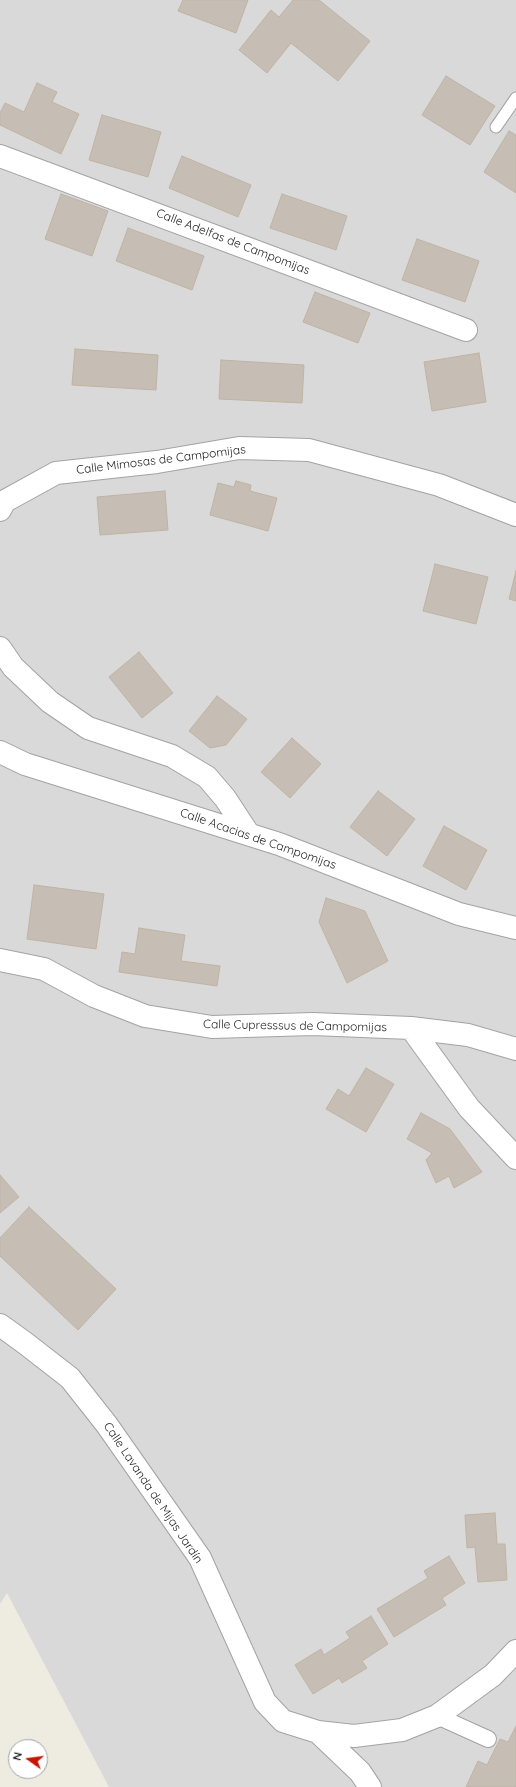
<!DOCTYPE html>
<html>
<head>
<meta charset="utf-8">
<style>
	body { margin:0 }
	#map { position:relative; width:516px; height:1787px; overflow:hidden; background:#eeebe1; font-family:Quicksand,sans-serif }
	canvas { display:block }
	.north { position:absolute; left:8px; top:1739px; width:40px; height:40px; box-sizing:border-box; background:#fff; border:1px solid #a4a4a4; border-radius:50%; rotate:284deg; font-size:11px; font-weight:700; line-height:16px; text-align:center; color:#1c1c1c }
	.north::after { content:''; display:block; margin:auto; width:14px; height:18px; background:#c81500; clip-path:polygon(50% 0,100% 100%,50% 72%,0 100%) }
</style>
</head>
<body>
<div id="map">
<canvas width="516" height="1787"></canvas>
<div class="north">N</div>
</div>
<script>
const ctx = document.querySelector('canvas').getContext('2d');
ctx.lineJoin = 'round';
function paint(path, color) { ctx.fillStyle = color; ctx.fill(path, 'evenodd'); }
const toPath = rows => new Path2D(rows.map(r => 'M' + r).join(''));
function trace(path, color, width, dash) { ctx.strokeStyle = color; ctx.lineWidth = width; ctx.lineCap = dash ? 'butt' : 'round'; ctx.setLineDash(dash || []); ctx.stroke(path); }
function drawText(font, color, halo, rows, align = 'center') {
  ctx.font = font + ' Quicksand,sans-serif'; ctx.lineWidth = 3.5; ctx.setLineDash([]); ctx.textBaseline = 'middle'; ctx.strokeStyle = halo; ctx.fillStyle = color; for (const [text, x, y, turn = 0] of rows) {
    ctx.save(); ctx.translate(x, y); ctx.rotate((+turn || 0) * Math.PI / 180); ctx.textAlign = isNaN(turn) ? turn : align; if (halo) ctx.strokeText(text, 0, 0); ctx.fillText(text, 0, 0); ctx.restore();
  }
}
const residential = toPath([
	[0,0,516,0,516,1787,109,1787,7,1593,0,1604]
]);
const building = toPath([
	[183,0,248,0,236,33,178,11,183,0],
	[293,0,319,0,370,41,338,81,291,43,267,73,239,50,271,10,279,17,293,0],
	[446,76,495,106,470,145,422,115,446,76],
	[37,83,57,92,52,102,79,114,61,154,0,125,0,113,5,103,24,112,37,83],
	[102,115,161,132,148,177,89,160,102,115],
	[509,131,516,135,516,193,484,172,509,131],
	[182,156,251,185,238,217,169,188,182,156],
	[61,194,108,211,92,256,45,239,61,194],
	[282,194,347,216,336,250,270,228,282,194],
	[128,228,204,256,192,290,116,261,128,228],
	[417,239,479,261,465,302,402,280,417,239],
	[315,292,370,313,358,343,303,322,315,292],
	[75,349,158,355,156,390,72,385,75,349],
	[479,353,486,402,432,411,424,362,479,353],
	[221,360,304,365,302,403,219,399,221,360],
	[236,481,251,485,250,491,277,498,268,531,210,515,218,483,234,487,236,481],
	[165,491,168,530,100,535,97,497,165,491],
	[435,564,488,577,476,624,423,611,435,564],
	[516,571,516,601,509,599,516,571],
	[139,652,173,693,142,718,109,677,139,652],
	[217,696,247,719,226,745,210,748,189,731,217,696],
	[292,738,321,764,290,798,261,772,292,738],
	[378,791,415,819,387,856,350,827,378,791],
	[444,826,487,850,466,890,423,866,444,826],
	[34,885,104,894,96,949,27,939,34,885],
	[326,898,365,911,388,961,347,983,319,922,326,898],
	[139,928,185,935,181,961,220,966,217,986,119,972,122,952,135,954,139,928],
	[366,1068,394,1084,366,1132,326,1109,338,1089,349,1096,366,1068],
	[421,1113,450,1129,482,1172,454,1188,449,1176,436,1183,426,1160,432,1153,407,1139,421,1113],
	[0,1175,19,1197,0,1213,0,1175],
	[29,1207,116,1289,78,1330,0,1256,0,1238,29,1207],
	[495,1513,497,1544,505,1544,507,1580,478,1582,475,1547,467,1548,465,1515,495,1513],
	[449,1556,465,1583,442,1598,446,1605,394,1637,377,1609,428,1578,424,1571,449,1556],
	[371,1616,388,1644,362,1661,367,1668,342,1683,339,1678,313,1694,295,1665,321,1649,324,1655,350,1638,346,1632,371,1616],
	[516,1726,516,1787,466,1787,478,1761,487,1765,500,1739,508,1742,516,1726]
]);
const service = toPath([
	[496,127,516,98]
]);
const pedestrian = toPath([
	[437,1716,488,1739]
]);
const minor = toPath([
	[0,156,466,330],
	[0,510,5,501,56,473,157,462,239,448,309,450,439,485,516,515],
	[0,648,13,667,50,702,88,728,172,756,207,777,225,798,248,833],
	[0,752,25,764,279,844,459,914,516,928],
	[0,960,44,969,94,996,145,1016,212,1027,313,1024,411,1028,469,1108,516,1158],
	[411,1028,468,1035,516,1049],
	[0,1325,25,1343,70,1378,107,1425,200,1558,265,1702,283,1721,318,1732,354,1736,402,1730,437,1716,493,1675,516,1651],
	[318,1732,360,1772,370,1787]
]);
const streetNames = [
	["Calle Adelfas de Campomijas",233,242,21],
	["Calle Mimosas de Campomijas",161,460,-7],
	["Calle Acacias de Campomijas",258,839,19],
	["Calle Cupresssus de Campomijas",295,1026,1],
	["Calle Lavanda de Mijas Jardín",153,1493,56]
];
paint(residential, '#dad9d9');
paint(building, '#c6beb4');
trace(building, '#c0b3a3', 1);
trace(service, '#a3a3a3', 13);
trace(pedestrian, '#a3a3a3', 18);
trace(minor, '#a3a3a3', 24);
trace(service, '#fff', 11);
trace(pedestrian, '#fff', 16);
trace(minor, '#fff', 22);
drawText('12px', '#1c1c1c', '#fff', streetNames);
</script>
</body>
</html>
